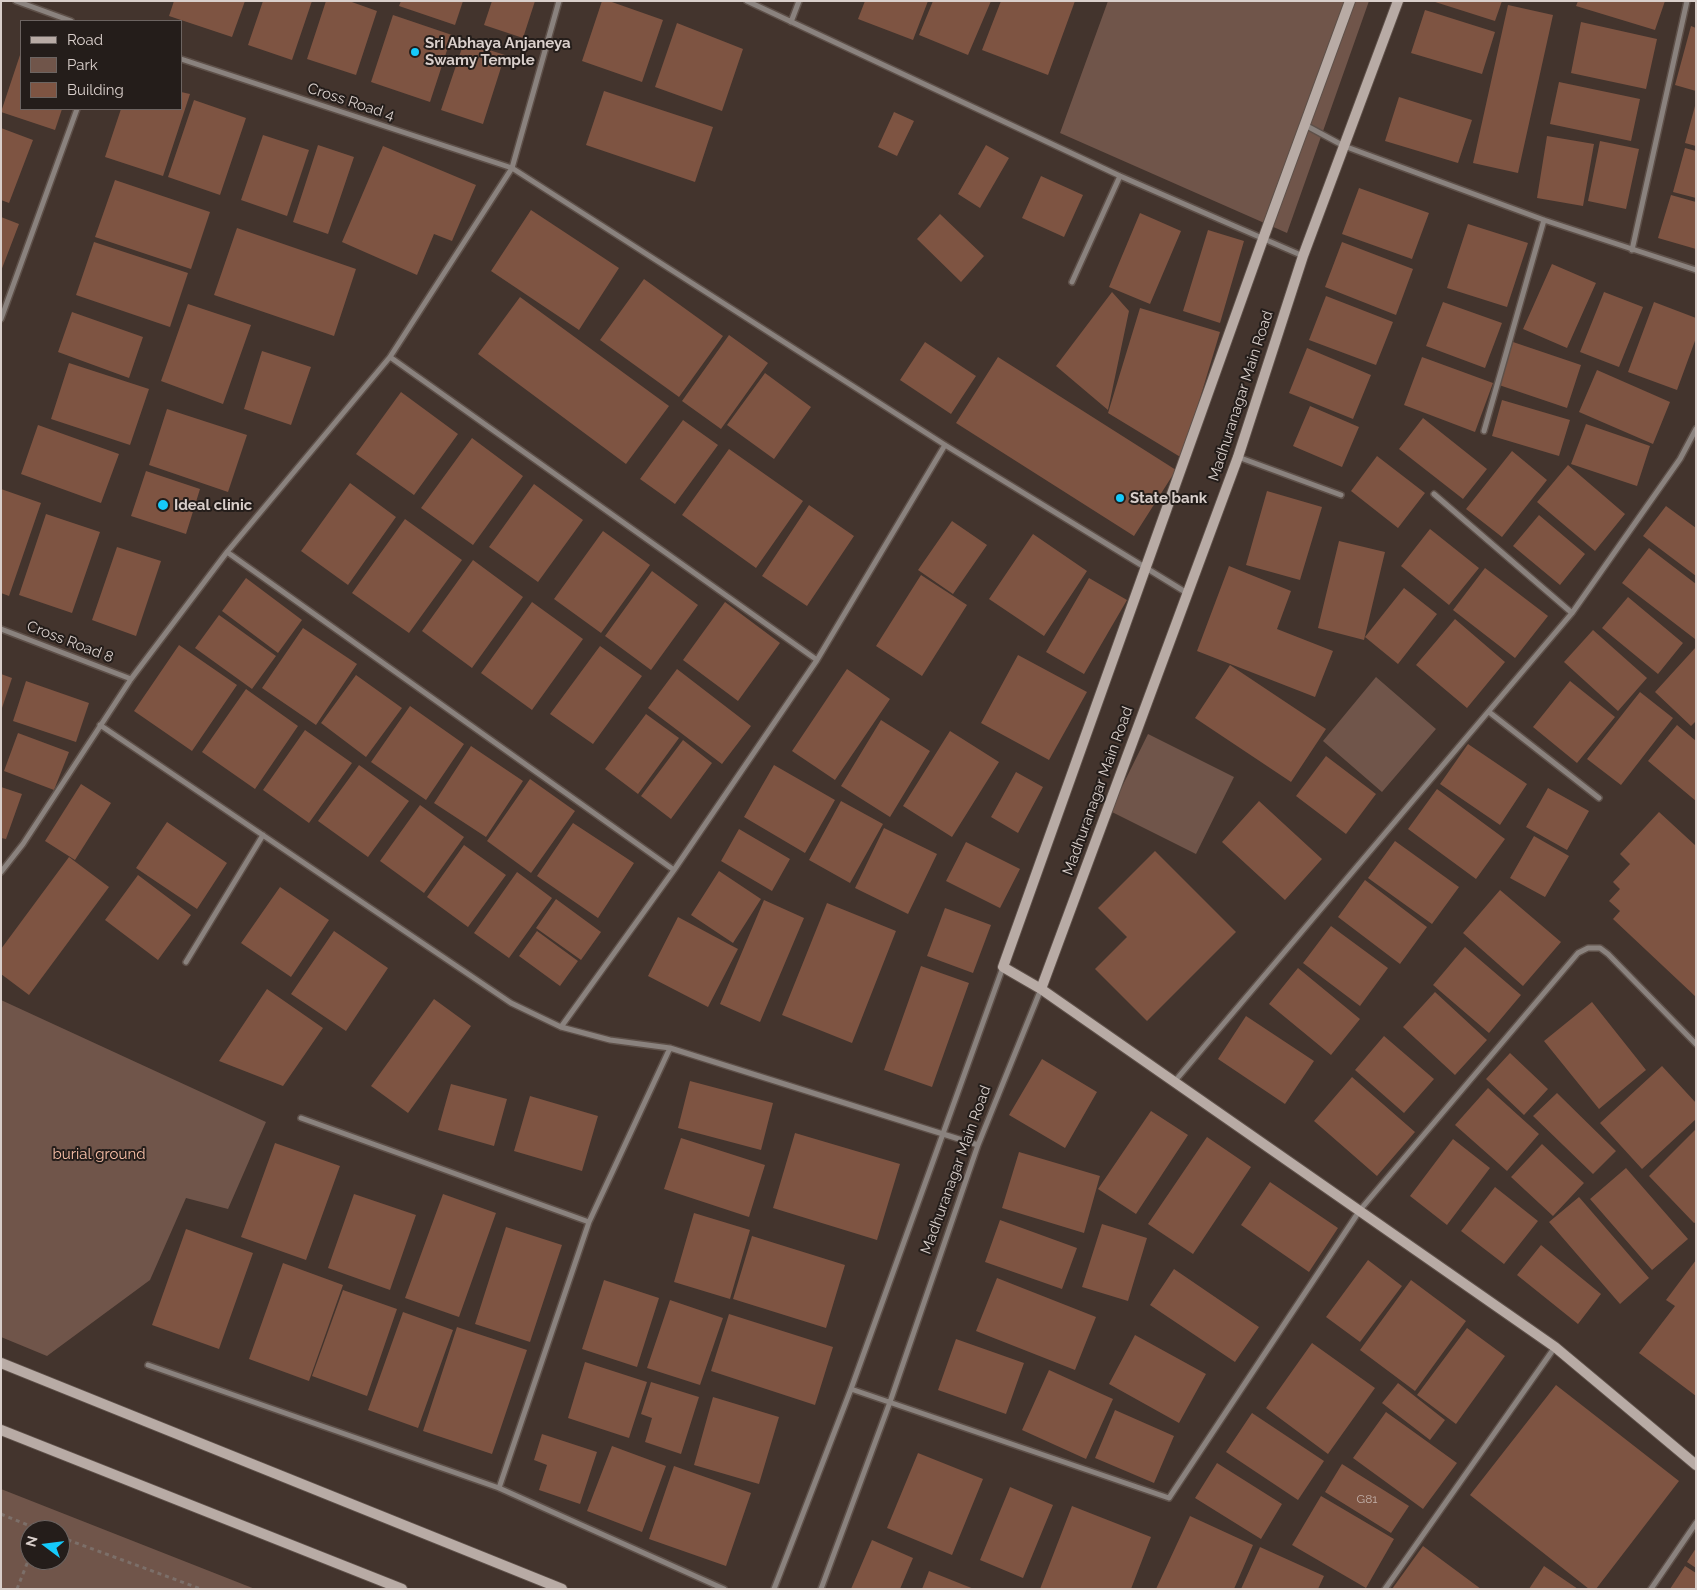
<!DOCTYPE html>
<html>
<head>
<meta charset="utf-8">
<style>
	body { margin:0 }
	#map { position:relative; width:1697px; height:1590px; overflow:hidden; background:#43342d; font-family:Raleway,sans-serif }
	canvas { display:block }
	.frame { position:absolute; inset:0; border:2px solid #d9cfcb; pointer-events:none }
	.legend { position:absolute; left:20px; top:20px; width:162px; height:90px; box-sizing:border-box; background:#241d1a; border:1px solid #6c6461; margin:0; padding:6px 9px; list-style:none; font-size:15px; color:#d9cfcb }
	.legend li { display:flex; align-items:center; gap:10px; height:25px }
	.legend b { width:25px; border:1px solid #6c6461 }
	.north { position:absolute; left:20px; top:1520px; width:50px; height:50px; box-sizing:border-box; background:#241d1a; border:1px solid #6c6461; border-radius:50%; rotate:285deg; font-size:14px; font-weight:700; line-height:20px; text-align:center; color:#d9cfcb }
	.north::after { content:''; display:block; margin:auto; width:18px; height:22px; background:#15cafb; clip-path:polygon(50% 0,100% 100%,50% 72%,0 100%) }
</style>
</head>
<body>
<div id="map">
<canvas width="1697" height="1590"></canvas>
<div class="frame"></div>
<ul class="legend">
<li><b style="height:6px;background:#b8aba5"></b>Road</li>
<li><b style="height:14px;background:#70554a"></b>Park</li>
<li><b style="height:14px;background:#7e5442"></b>Building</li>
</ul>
<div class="north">N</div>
</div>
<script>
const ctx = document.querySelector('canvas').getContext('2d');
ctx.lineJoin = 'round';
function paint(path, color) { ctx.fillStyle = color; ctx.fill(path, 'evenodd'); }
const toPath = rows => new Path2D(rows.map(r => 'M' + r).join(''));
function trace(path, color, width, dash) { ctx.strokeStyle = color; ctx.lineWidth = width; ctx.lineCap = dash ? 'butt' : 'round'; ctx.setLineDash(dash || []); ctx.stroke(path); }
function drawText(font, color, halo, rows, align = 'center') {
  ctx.font = font + ' Raleway,sans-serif'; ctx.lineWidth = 4; ctx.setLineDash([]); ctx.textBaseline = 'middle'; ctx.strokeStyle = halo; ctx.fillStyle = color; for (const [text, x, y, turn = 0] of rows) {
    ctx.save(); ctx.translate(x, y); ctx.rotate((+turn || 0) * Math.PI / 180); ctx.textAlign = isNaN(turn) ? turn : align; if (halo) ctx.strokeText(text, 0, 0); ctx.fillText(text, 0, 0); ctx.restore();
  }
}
const green = toPath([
	[1108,1,1369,1,1287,233,1060,133],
	[1376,677,1436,729,1382,792,1323,741],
	[1148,734,1234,777,1196,854,1110,811],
	[1,1000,266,1122,228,1209,186,1198,150,1280,47,1356,1,1337],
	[1,1489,255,1589,1,1589],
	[30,1530,60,1530,60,1560,30,1560]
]);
const building = toPath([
	[174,1,245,1,232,37,169,16],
	[263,1,312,1,292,60,248,45],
	[326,1,349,1,377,11,356,75,307,59],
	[401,1,463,1,455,25,399,6],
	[492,1,535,1,523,38,484,25],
	[602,1,609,1,663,20,642,82,582,61],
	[865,1,928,1,913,40,858,19],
	[933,1,991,1,968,55,919,35],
	[1001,1,1075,1,1048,75,982,50],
	[1432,1,1502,1,1495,21],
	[1578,1,1665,1,1655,30,1576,6],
	[1508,5,1553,15,1518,173,1473,163],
	[1425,10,1495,32,1482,74,1411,53],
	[393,15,452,35,430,102,371,82],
	[1581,22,1657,39,1646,89,1571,73],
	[677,23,743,49,722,111,655,87],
	[1691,26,1696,28,1696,91,1675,85],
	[464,42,505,55,483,124,441,110],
	[21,52,21,109,62,109,55,130,1,112],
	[1559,82,1640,99,1631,141,1550,124],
	[604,91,713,127,695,182,586,145],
	[181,92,190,94,163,176,105,157,121,109,181,109],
	[1399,97,1472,120,1458,163,1385,141],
	[194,100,246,118,220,195,168,177],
	[1695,106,1696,106,1696,146,1685,143],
	[894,112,914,121,897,156,878,147],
	[1,128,33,140,9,203,1,200],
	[263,135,309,150,287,216,241,200],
	[1547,136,1594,144,1583,206,1537,198],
	[1600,141,1639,149,1626,209,1588,201],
	[318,145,354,157,328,234,293,222],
	[986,145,1009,158,980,208,958,194],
	[383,146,476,185,452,241,434,234,417,275,342,242],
	[1685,148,1696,151,1696,198,1673,192],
	[1041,176,1083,195,1064,237,1022,218],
	[115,180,210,212,191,269,95,237],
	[1359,188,1429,213,1412,259,1342,234],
	[1671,195,1696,202,1696,249,1658,238],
	[531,210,619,268,579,330,491,271],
	[1140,213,1181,231,1150,304,1109,287],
	[940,214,984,256,961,282,917,239],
	[1,217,19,224,1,271],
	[1468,224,1528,243,1507,307,1447,288],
	[237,228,356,269,334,336,214,295],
	[1208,230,1244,241,1220,323,1183,311],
	[94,242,188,273,170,327,76,295],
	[1342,242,1413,269,1396,315,1325,287],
	[1552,264,1596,283,1567,348,1523,329],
	[644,279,723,336,679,397,600,340],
	[1112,292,1129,311,1108,410,1056,366],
	[1604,292,1643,307,1619,367,1580,352],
	[1326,296,1393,322,1376,365,1309,340],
	[520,297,669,406,626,464,478,354],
	[1443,302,1502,323,1485,368,1426,346],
	[1654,302,1696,318,1696,338,1677,390,1628,372],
	[188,304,251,325,223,404,161,381],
	[1140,308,1220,332,1182,458,1108,413],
	[72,312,143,337,129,378,58,352],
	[729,335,768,363,721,429,682,401],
	[925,342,976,376,951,414,900,380],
	[1513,342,1581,365,1567,408,1499,385],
	[1307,348,1371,375,1353,419,1289,393],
	[262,351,311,367,291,425,244,409],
	[998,357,1176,470,1134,536,956,423],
	[1422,357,1493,383,1475,432,1404,405],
	[69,363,149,389,130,445,51,419],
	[1597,370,1670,402,1653,444,1579,412],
	[765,373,811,407,774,459,727,425],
	[401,392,458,434,414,495,356,454],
	[1502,400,1570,420,1559,456,1492,436],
	[1310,406,1359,427,1342,467,1293,446],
	[167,409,247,435,228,492,149,465],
	[1423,418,1487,469,1463,499,1399,449],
	[683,420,718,445,675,504,640,479],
	[1586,424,1650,446,1637,486,1571,464],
	[38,425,119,454,101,503,21,474],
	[472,438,523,476,473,545,421,508],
	[729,449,803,501,756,568,682,515],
	[1512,451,1547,480,1502,537,1466,509],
	[1377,456,1425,493,1398,528,1351,491],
	[1568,465,1625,514,1595,551,1537,502],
	[146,471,200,489,186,534,131,516],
	[350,483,396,517,348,585,301,551],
	[534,484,583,520,538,582,489,547],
	[1,489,41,503,9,596,1,593],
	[1267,491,1322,507,1300,580,1246,565],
	[809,505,854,536,807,606,762,576],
	[1666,506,1696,528,1696,576,1643,536],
	[46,514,100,532,72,613,19,595],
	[1539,515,1585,554,1560,585,1513,546],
	[405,519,462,560,409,633,352,593],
	[952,521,987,545,953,594,918,570],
	[1430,529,1479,568,1449,605,1401,566],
	[603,531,650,565,601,633,554,599],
	[1033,534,1087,571,1044,636,989,599],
	[1339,541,1385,552,1364,640,1318,628],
	[117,547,161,561,136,636,92,620],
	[1649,548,1696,584,1695,639,1622,583],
	[473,560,523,597,472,668,422,631],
	[1229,566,1291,591,1277,629,1333,651,1315,697,1197,651],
	[1485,568,1548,616,1515,658,1453,610],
	[652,571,698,605,651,670,605,636],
	[921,575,967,605,922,676,876,646],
	[246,578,302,620,278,653,222,611],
	[1089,578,1127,600,1084,674,1046,652],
	[1404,588,1437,614,1398,664,1365,637],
	[1628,597,1683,643,1658,674,1602,628],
	[532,602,583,639,532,710,481,673],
	[725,602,780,643,738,701,683,660],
	[219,615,276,656,252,689,195,648],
	[1455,619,1505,662,1467,708,1416,665],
	[303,628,357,664,316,725,262,688],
	[1593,630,1647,678,1618,711,1564,662],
	[179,645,237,685,192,751,134,711],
	[600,646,642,676,593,744,550,714],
	[1696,647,1696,721,1691,726,1655,692],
	[1018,655,1087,692,1049,760,981,723],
	[1230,665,1326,729,1291,782,1195,718],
	[677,669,751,726,722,764,648,708],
	[847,669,890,699,835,780,792,751],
	[1,674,12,678,2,708,1,708],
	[356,675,402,708,366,757,321,723],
	[26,681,89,703,76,742,13,721],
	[1570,681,1615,717,1577,763,1533,727],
	[246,689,298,726,255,789,202,752],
	[1640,692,1673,718,1621,785,1587,759],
	[410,706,464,744,426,800,371,762],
	[646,714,679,738,638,794,605,769],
	[881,720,930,751,890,817,841,786],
	[1677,725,1696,741,1696,801,1648,761],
	[305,730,352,763,309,823,263,790],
	[950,731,999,762,952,837,903,806],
	[18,733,69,752,54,790,4,771],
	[683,740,712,763,671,819,641,796],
	[1468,744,1527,784,1500,825,1440,784],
	[471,746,523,781,486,837,434,803],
	[1326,756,1376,794,1346,834,1296,796],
	[359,765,409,801,368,857,318,821],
	[774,765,835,800,805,853,744,817],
	[1016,772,1043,787,1018,833,991,817],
	[530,779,575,811,531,873,487,841],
	[81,784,111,803,75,860,45,841],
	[1,787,22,794,6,839,1,838],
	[1548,788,1589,811,1567,850,1526,827],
	[1437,789,1505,839,1476,879,1408,829],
	[841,801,883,824,850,883,809,860],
	[1259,801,1322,859,1285,900,1222,842],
	[420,805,464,837,424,893,380,861],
	[1659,812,1696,846,1696,997,1613,919,1620,911,1609,901,1620,889,1613,882,1630,864,1620,854],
	[167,822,227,863,197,909,136,868],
	[573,823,634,863,598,918,537,876],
	[884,828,937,854,908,914,855,888],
	[739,829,790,859,772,891,721,861],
	[1534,836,1569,856,1545,897,1510,878],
	[1395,841,1459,887,1432,924,1368,878],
	[966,842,1020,869,1000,908,946,881],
	[464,845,506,875,468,927,427,897],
	[1155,851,1236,932,1147,1021,1095,969,1127,937,1098,908],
	[69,857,109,887,29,995,1,974,1,949],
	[719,871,761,899,733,943,691,915],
	[517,872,552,898,509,958,474,933],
	[138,875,191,915,158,960,105,920],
	[1365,880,1427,927,1400,964,1338,917],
	[280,887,329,920,291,977,241,943],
	[1500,890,1561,942,1523,986,1463,933],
	[556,899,601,932,581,960,536,928],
	[764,900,804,918,760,1022,720,1004],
	[827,903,896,931,852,1043,782,1015],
	[945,908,991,925,973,973,927,956],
	[678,917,738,949,708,1007,648,976],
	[1331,926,1388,968,1360,1006,1303,963],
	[334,931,388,968,346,1031,291,994],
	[537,931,578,961,560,986,519,956],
	[1465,947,1521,995,1489,1033,1433,985],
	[921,966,969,983,932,1087,884,1070],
	[1298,968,1360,1019,1331,1055,1269,1004],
	[267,989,323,1028,283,1086,219,1061],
	[1435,992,1487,1040,1455,1075,1403,1027],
	[434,999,471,1026,408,1113,371,1086],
	[1592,1002,1646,1070,1599,1109,1544,1041],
	[1246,1016,1314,1061,1285,1104,1218,1059],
	[1384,1036,1434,1079,1404,1113,1355,1070],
	[1510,1053,1548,1089,1524,1115,1486,1079],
	[1042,1059,1097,1092,1065,1148,1009,1115],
	[1662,1066,1696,1103,1696,1119,1642,1169,1600,1123],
	[1352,1077,1415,1132,1377,1176,1314,1121],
	[690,1081,773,1103,761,1150,678,1128],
	[451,1084,507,1099,494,1146,438,1130],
	[1488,1088,1539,1134,1507,1171,1455,1125],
	[1557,1093,1616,1151,1593,1174,1533,1116],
	[530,1096,598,1116,582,1171,514,1151],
	[1151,1111,1188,1135,1136,1214,1098,1189],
	[1696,1129,1696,1222,1694,1223,1649,1176],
	[795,1133,900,1164,877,1240,773,1208],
	[1207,1137,1251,1167,1193,1254,1148,1224],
	[681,1138,765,1165,749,1217,664,1189],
	[1453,1139,1490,1168,1447,1225,1410,1196],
	[275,1143,340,1166,306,1260,241,1237],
	[1542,1144,1584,1183,1553,1216,1511,1177],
	[1019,1152,1100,1176,1084,1233,1002,1208],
	[1626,1168,1688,1239,1652,1270,1590,1199],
	[1270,1182,1338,1228,1309,1272,1241,1225],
	[1495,1187,1538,1221,1504,1264,1461,1231],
	[354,1194,416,1215,390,1290,328,1268],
	[443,1194,496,1213,459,1317,405,1298],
	[1579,1197,1649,1278,1620,1304,1549,1222],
	[694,1213,750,1230,730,1299,674,1282],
	[1000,1220,1077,1248,1062,1289,985,1262],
	[1102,1224,1147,1238,1128,1301,1082,1287],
	[506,1227,562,1245,530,1342,475,1324],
	[186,1229,253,1253,219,1349,152,1325],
	[752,1236,845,1265,826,1328,733,1299],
	[1541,1245,1601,1294,1578,1324,1517,1275],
	[1368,1260,1402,1286,1360,1342,1326,1317],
	[1696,1260,1696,1396,1639,1353,1675,1306,1666,1300],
	[283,1263,343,1285,309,1381,249,1359],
	[1174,1269,1259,1327,1235,1362,1150,1305],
	[997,1278,1096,1317,1075,1370,976,1331],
	[604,1280,659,1298,637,1367,582,1349],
	[1411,1280,1466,1321,1415,1391,1360,1350],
	[343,1290,397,1309,367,1396,312,1376],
	[670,1300,723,1318,700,1385,647,1368],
	[403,1312,453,1330,418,1428,368,1410],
	[729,1314,833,1347,815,1405,711,1371],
	[457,1327,527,1350,492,1454,423,1431],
	[1467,1328,1505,1356,1456,1424,1417,1395],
	[1135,1335,1206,1374,1179,1423,1109,1384],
	[956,1339,1024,1363,1006,1414,938,1390],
	[1312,1343,1375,1388,1328,1454,1266,1408],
	[585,1362,647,1382,629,1438,568,1418],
	[1049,1370,1113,1399,1086,1459,1022,1430],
	[651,1382,699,1397,681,1454,645,1442,652,1418,641,1414],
	[1398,1383,1445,1420,1430,1440,1382,1403],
	[1556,1385,1679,1481,1596,1589,1589,1589,1470,1495],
	[713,1397,779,1417,759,1484,694,1465],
	[1115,1410,1174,1436,1154,1483,1095,1458],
	[1386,1412,1457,1463,1423,1509,1353,1458],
	[1252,1413,1324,1461,1298,1500,1226,1452],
	[542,1434,597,1452,580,1504,539,1490,547,1465,534,1460],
	[612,1446,666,1466,642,1532,587,1511],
	[918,1453,983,1479,952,1555,887,1528],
	[1217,1463,1282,1504,1261,1539,1195,1498],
	[1342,1464,1409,1506,1391,1533,1325,1492],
	[674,1466,751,1493,726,1566,649,1539],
	[1010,1487,1053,1505,1023,1578,980,1560],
	[1321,1496,1394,1539,1366,1588,1292,1545],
	[1072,1506,1151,1537,1131,1589,1040,1589],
	[1190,1516,1253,1545,1234,1589,1156,1589],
	[872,1540,913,1558,900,1589,851,1589],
	[1423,1546,1481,1589,1392,1589],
	[1260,1547,1324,1576,1318,1589,1241,1589],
	[1696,1548,1696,1568,1687,1562],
	[1544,1566,1578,1589,1529,1589],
	[1685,1566,1696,1573,1696,1589,1670,1589],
	[929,1571,974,1589,922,1589]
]);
const path = toPath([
	[1,1514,40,1530],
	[60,1537,201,1589],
	[17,1589,30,1556]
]);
const street = toPath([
	[16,1,71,21],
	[747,1,1120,176,1303,256],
	[791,22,799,1],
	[181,59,512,168,945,445,1187,593],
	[1305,125,1344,146,1544,220,1696,270],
	[1632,250,1687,1],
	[1072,282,1120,176],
	[1,319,77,109],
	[390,357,817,660],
	[1484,431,1544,220],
	[1238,457,1341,495],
	[1434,494,1572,613],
	[227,552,674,870],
	[1,629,131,679],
	[1489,712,1599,798],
	[100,725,511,1003,561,1027,610,1040,670,1048,978,1145],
	[1,872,23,844,131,679,227,552,390,357,512,168,559,1],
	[186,962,263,835],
	[561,1027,674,870,817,660,945,445],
	[1175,1081,1572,613,1680,459,1696,429],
	[301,1118,589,1222],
	[148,1365,499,1488,724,1589],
	[851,1389,1169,1498,1360,1210,1578,953,1588,948,1600,948,1608,954,1696,1044],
	[499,1488,589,1222,670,1048],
	[774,1589,851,1389,1003,967],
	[821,1589,890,1402,978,1145,1041,989],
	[1385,1589,1555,1347],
	[1651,1589,1696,1523]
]);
const secondary = toPath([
	[1350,1,1263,239,1003,967,1041,989,1555,1347,1696,1465],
	[1041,989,1238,457,1303,256,1398,1],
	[1,1363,562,1589],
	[1,1430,402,1589]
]);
const markers = [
	[415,52,5,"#15cafb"],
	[1120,498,5,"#15cafb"],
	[163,505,6,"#15cafb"]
];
const numberNames = [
	["G81",1367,1499]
];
const poiNames = [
	["Sri Abhaya Anjaneya",425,43],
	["Swamy Temple",425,60],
	["State bank",1130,498],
	["Ideal clinic",174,505]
];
const streetNames = [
	["Cross Road 4",351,102,18],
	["Madhuranagar Main Road",1241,396,-72],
	["Cross Road 8",70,642,21],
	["Madhuranagar Main Road",1098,791,-70],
	["Madhuranagar Main Road",956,1170,-70]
];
const parkNames = [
	["burial ground",99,1154]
];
paint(green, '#70554a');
paint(building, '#7e5442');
trace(street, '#5e5049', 8);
trace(secondary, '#5e5049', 12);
trace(path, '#7c6f69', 3, [4, 4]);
trace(street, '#8a827e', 5);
trace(secondary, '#b8aba5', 10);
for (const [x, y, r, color] of markers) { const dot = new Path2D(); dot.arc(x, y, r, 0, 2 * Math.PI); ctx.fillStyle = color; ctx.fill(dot); trace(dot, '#241d1a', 2); }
drawText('12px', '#c2b0a9', null, numberNames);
drawText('bold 15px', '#d9cfcb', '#241d1a', poiNames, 'left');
drawText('15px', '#d9cfcb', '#241d1a', streetNames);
drawText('15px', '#f9c0a8', '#241d1a', parkNames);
</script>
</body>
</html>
